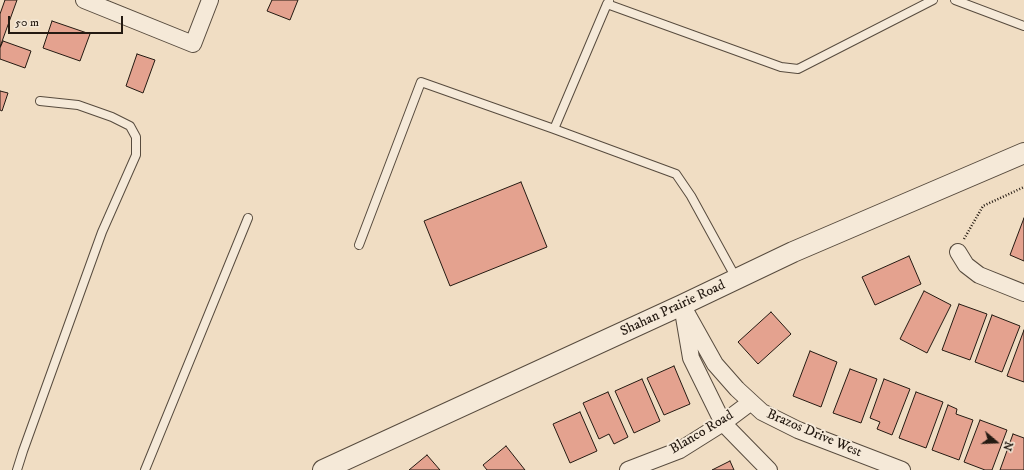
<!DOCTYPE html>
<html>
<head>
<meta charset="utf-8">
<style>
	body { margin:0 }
	#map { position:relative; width:1024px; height:470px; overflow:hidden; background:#f0ddc3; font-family:"IM FELL DW Pica",serif }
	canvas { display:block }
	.north { position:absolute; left:976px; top:422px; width:40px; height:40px; -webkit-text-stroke:3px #f5e9d8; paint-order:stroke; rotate:109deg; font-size:11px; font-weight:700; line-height:16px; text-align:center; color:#241a12 }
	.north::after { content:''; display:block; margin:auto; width:14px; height:18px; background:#241a12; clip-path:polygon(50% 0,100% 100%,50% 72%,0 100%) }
	.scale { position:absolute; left:8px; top:16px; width:115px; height:18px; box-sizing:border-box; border:2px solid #241a12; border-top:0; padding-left:5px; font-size:12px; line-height:14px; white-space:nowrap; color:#241a12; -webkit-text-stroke:3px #f5e9d8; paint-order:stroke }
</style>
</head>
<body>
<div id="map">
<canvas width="1024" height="470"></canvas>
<div class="north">N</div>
<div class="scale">50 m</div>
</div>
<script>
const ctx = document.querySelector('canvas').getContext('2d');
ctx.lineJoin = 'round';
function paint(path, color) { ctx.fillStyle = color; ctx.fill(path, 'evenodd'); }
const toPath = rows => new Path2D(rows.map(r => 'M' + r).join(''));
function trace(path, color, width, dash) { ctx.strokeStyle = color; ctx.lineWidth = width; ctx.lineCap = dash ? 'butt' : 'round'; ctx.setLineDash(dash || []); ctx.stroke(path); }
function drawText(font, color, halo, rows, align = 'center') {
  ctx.font = font + ' "IM FELL DW Pica",serif'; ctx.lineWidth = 4; ctx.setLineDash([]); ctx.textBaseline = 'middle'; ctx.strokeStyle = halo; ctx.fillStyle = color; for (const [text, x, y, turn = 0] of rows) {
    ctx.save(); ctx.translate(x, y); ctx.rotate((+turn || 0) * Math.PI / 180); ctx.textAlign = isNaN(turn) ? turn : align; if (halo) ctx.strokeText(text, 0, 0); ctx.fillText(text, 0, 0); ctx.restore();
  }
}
const building = toPath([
	[5,0,17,0,0,47,0,14,5,0],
	[272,0,298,0,290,20,267,11,272,0],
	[52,21,90,34,80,61,43,48,52,21],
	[3,41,31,51,25,68,0,59,0,48,3,41],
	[137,54,155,60,143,93,126,86,137,54],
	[0,91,8,93,2,111,0,110,0,91],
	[521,182,547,247,450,286,424,221,521,182],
	[1024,218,1024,261,1010,255,1024,218],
	[909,256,921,284,875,305,862,277,909,256],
	[924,291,951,305,927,353,900,339,924,291],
	[959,304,987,314,970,360,942,350,959,304],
	[771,312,791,334,758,364,738,342,771,312],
	[992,315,1020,326,1002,372,975,362,992,315],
	[1024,330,1024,382,1007,376,1024,330],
	[810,351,837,362,821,407,793,396,810,351],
	[674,366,690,404,664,415,647,378,674,366],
	[850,369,877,379,861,423,833,413,850,369],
	[642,379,660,421,634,433,615,391,642,379],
	[884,379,910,389,892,435,877,429,880,422,870,418,884,379],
	[608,392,628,437,614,444,609,434,599,439,583,403,608,392],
	[916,392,943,402,926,448,899,438,916,392],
	[948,405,957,409,956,414,973,420,959,460,932,450,948,405],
	[580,412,597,451,570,463,553,424,580,412],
	[980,420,1007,430,992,470,985,470,964,462,980,420],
	[1013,434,1024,438,1024,470,1000,470,1013,434],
	[506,446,525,470,487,470,483,465,506,446],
	[427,455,440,470,409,470,427,455],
	[730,461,734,470,712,470,730,461]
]);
const path = toPath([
	[964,239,983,206,1024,187]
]);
const service = toPath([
	[955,0,1024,26],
	[609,1,607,4,781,67,798,69,933,0],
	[607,4,554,129,676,174,691,196,736,278],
	[359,245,421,82,554,129],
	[17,470,23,451,102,232,136,155,136,137,130,126,112,117,78,105,40,101],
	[145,470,248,218]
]);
const minor = toPath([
	[84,0,193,44,210,0],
	[958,252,966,265,979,275,1024,293],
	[682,305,715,364,737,389,762,412,798,430,902,470],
	[684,317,691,358,723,423,769,470],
	[628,470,680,450,723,423,751,402]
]);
const tertiary = toPath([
	[323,470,682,305,793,252,1024,153]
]);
const streetNames = [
	["Shahan Prairie Road",673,309,-25],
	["Blanco Road",702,433,-31],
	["Brazos Drive West",814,434,23]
];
paint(building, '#e4a28f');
trace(building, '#241a12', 1);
trace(service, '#574b3e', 10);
trace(minor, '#574b3e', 18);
trace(tertiary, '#574b3e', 22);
trace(path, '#241a12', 2.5, [1, 2]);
trace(service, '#f5e9d8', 8);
trace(minor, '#f5e9d8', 16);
trace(tertiary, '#f5e9d8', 20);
drawText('14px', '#241a12', '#f5e9d8', streetNames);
</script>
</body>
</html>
